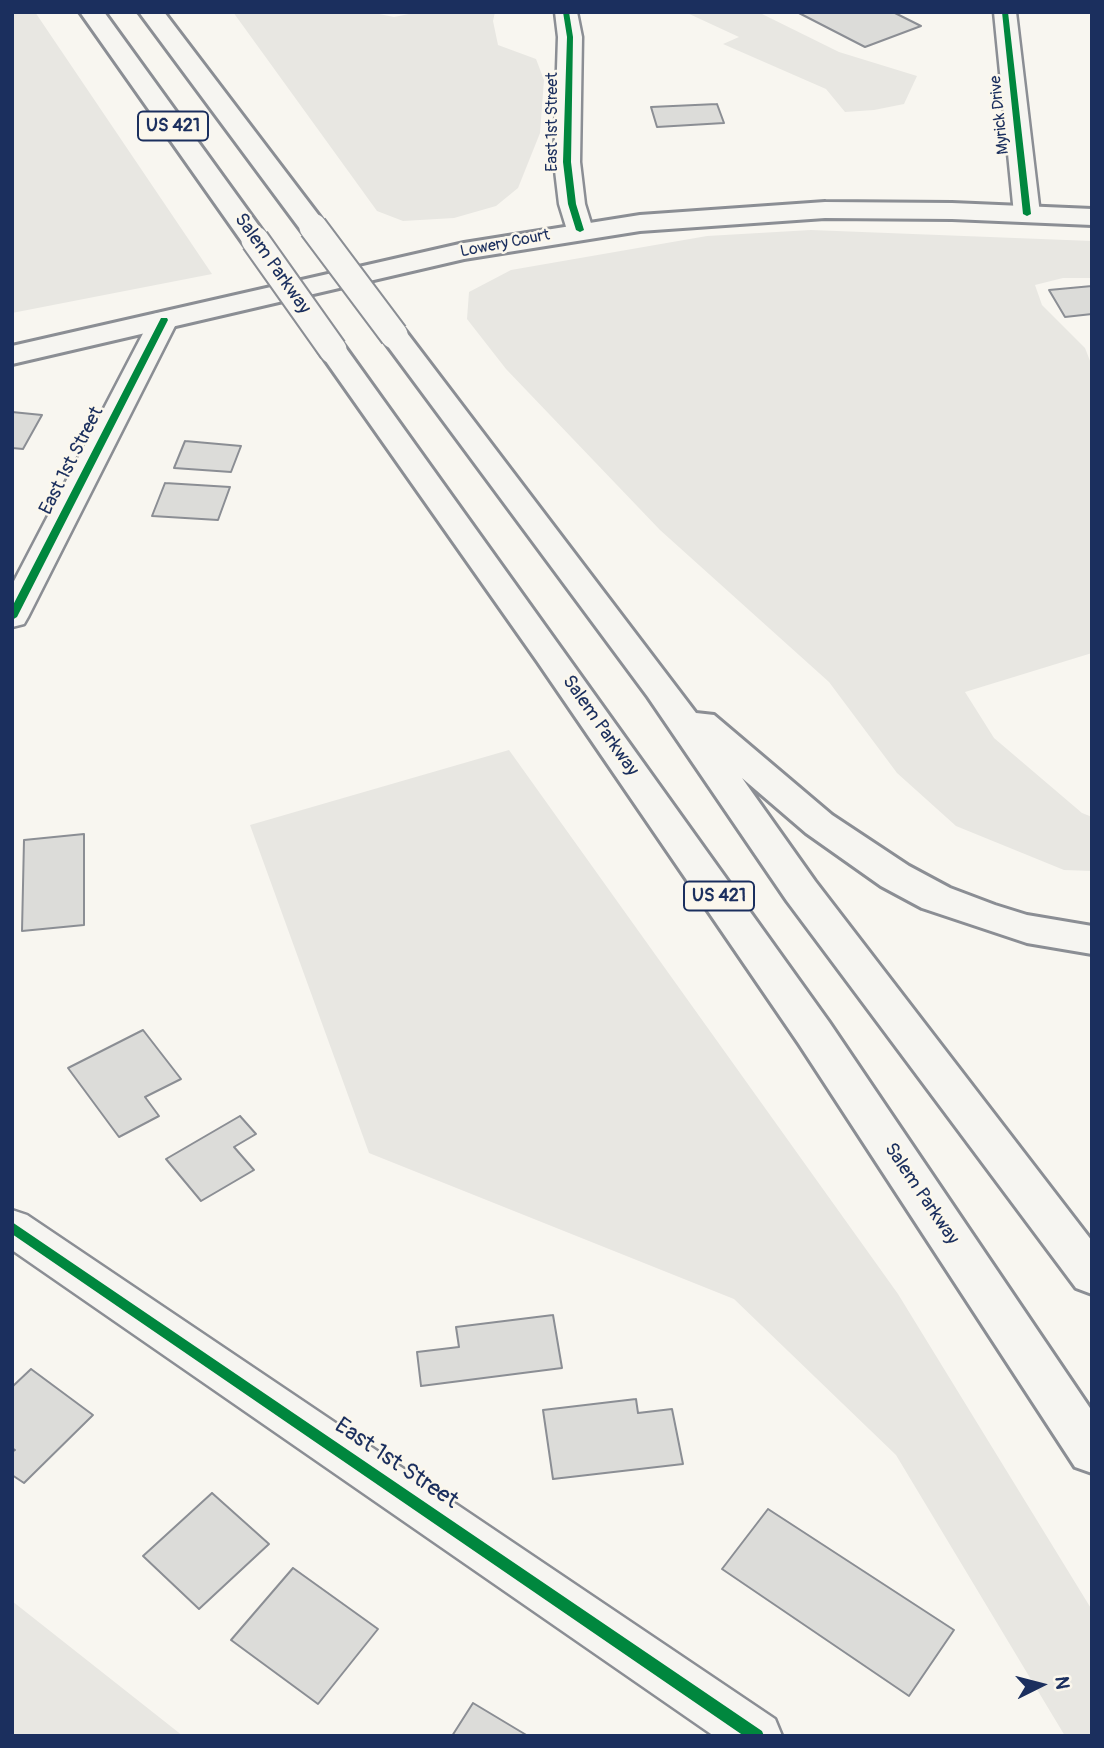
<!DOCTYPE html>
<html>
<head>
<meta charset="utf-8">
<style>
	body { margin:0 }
	#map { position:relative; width:1104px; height:1748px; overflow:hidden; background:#f8f6f0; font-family:Pangolin,sans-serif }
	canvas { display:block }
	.frame { position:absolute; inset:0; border:14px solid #1b2f5e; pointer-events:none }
	.north { position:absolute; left:1006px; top:1650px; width:70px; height:70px; -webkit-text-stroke:5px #fbf7ec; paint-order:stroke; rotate:84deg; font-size:19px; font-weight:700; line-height:28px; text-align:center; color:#1b2f5e }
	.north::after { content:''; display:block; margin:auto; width:24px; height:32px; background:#1b2f5e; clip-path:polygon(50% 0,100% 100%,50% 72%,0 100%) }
</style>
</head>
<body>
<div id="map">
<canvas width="1104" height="1748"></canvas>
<div class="frame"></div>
<div class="north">N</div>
</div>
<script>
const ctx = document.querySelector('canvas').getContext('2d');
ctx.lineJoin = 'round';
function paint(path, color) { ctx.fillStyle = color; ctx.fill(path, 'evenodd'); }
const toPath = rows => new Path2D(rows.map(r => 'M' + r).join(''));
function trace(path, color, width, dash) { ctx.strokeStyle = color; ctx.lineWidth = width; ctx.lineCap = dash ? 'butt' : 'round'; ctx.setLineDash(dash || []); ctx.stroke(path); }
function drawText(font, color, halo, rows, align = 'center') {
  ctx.font = font + ' Pangolin,sans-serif'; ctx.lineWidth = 5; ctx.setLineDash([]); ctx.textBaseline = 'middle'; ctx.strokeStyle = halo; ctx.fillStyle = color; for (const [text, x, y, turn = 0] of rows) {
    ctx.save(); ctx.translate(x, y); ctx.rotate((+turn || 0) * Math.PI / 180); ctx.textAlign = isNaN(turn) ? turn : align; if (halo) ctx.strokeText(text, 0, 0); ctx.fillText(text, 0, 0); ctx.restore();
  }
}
const green = toPath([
	[12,12,35,12,212,274,12,313],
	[233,12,369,12,394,17,419,12,495,12,493,21,498,45,536,59,544,80,540,133,518,188,496,206,454,218,403,221,377,211],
	[685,12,758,12,839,52,917,76,904,104,874,110,845,112,826,89,723,44,739,37],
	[811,230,1092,241,1092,278,1063,278,1035,285,1042,305,1085,348,1092,366,1092,653,965,692,994,738,1082,813,1092,817,1092,871,1064,870,956,826,897,773,829,682,660,530,506,369,467,319,469,292,511,270,707,236],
	[509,750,898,1294,1092,1610,1092,1736,1065,1736,896,1455,734,1299,369,1153,250,825],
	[12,1601,183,1736,12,1736]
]);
const building = toPath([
	[797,12,893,12,921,26,865,47,797,12],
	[717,104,724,123,657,127,651,107,717,104],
	[1092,286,1092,314,1065,317,1049,290,1092,286],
	[12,412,42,415,23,449,12,448,12,412],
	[185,441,241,446,231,472,174,468,185,441],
	[165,483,230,487,218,520,152,516,165,483],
	[84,834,84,925,22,931,24,840,84,834],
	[143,1030,181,1079,145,1097,159,1116,119,1137,68,1068,143,1030],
	[240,1116,256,1134,234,1147,254,1170,201,1201,166,1159,240,1116],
	[553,1315,562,1368,421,1386,417,1352,459,1347,456,1327,553,1315],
	[31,1369,93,1415,24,1483,12,1475,12,1452,15,1450,12,1448,12,1387,31,1369],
	[636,1399,638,1413,672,1409,683,1464,553,1479,543,1410,636,1399],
	[212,1493,269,1544,199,1609,143,1556,212,1493],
	[768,1509,954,1630,909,1696,722,1569,768,1509],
	[293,1568,378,1629,318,1704,231,1640,293,1568],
	[473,1703,528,1736,452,1736,473,1703]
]);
const minor = toPath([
	[555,12,577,12,582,37,580,162,585,204,593,230,589,236,580,238,571,236,567,230,559,204,554,162,558,37,555,12],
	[994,12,1016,12,1040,214,1036,220,1027,222,1018,220,1014,214,994,12],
	[164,312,174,314,178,320,28,617,24,624,12,627,12,585,150,320,154,314,164,312],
	[12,1210,27,1215,775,1719,782,1736,714,1736,12,1250,12,1210]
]);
const secondary = toPath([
	[825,202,952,203,1092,209,1092,225,952,219,825,218,640,231,464,259,12,364,12,346,464,243,640,215,825,202]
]);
const motorway = toPath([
	[80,12,104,12,269,240,265,246,255,248,245,246,80,12],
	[139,12,164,12,323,221,327,227,323,233,313,235,303,233,139,12],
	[394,326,404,329,696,713,714,715,832,815,909,866,950,888,995,905,1027,915,1092,926,1092,954,1027,943,922,908,881,886,806,833,742,778,815,881,1092,1241,1092,1294,1076,1288,787,901,648,697,384,341,379,335,384,329,394,326],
	[333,341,343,344,829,1022,1092,1411,1092,1473,1075,1467,799,1044,537,661,318,350,323,344,333,341]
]);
const motorwayBridge = toPath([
	[313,227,394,335],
	[255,240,333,350]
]);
const cycleway = toPath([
	[563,12,569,12,573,37,571,162,576,204,584,230,580,232,576,230,568,204,563,162,567,37,563,12],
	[1002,12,1008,12,1031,214,1027,216,1023,214,1002,12],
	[161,318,167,318,168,320,17,617,12,620,12,607,161,318],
	[12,1222,762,1731,764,1736,744,1736,12,1234,12,1222]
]);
const farStreetnames = [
	["Myrick Drive",1000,115,-96],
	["East 1st Street",553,122,-90],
	["Lowery Court",505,244,-11]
];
const shields = [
	[173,126,70],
	[719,896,70]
];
const shieldNames = [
	["US 421",173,126],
	["US 421",719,896]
];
const streetNames = [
	["Salem Parkway",272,264,55],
	["East 1st Street",72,461,-63],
	["Salem Parkway",600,726,55],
	["Salem Parkway",921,1194,56]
];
const nearStreetnames = [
	["East 1st Street",396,1464,34]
];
paint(green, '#e8e7e2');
paint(building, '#dcdcd9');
trace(building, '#8b8e94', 2);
trace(minor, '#8b8e94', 5);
trace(secondary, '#8b8e94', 6);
trace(motorway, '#8b8e94', 6);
paint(minor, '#f6f5f1');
paint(secondary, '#f6f5f1');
paint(motorway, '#f6f5f1');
trace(motorwayBridge, '#8b8e94', 31, []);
trace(motorwayBridge, '#f6f5f1', 27);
paint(cycleway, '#00873e');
drawText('16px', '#1b2f5e', '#fbf7ec', farStreetnames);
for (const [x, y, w] of shields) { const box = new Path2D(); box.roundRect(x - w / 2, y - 14.5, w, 29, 5); ctx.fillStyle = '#fbf7ec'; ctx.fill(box); trace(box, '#1b2f5e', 2); }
drawText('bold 18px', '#1b2f5e', null, shieldNames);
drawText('19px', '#1b2f5e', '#fbf7ec', streetNames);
drawText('23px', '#1b2f5e', '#fbf7ec', nearStreetnames);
</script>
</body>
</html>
